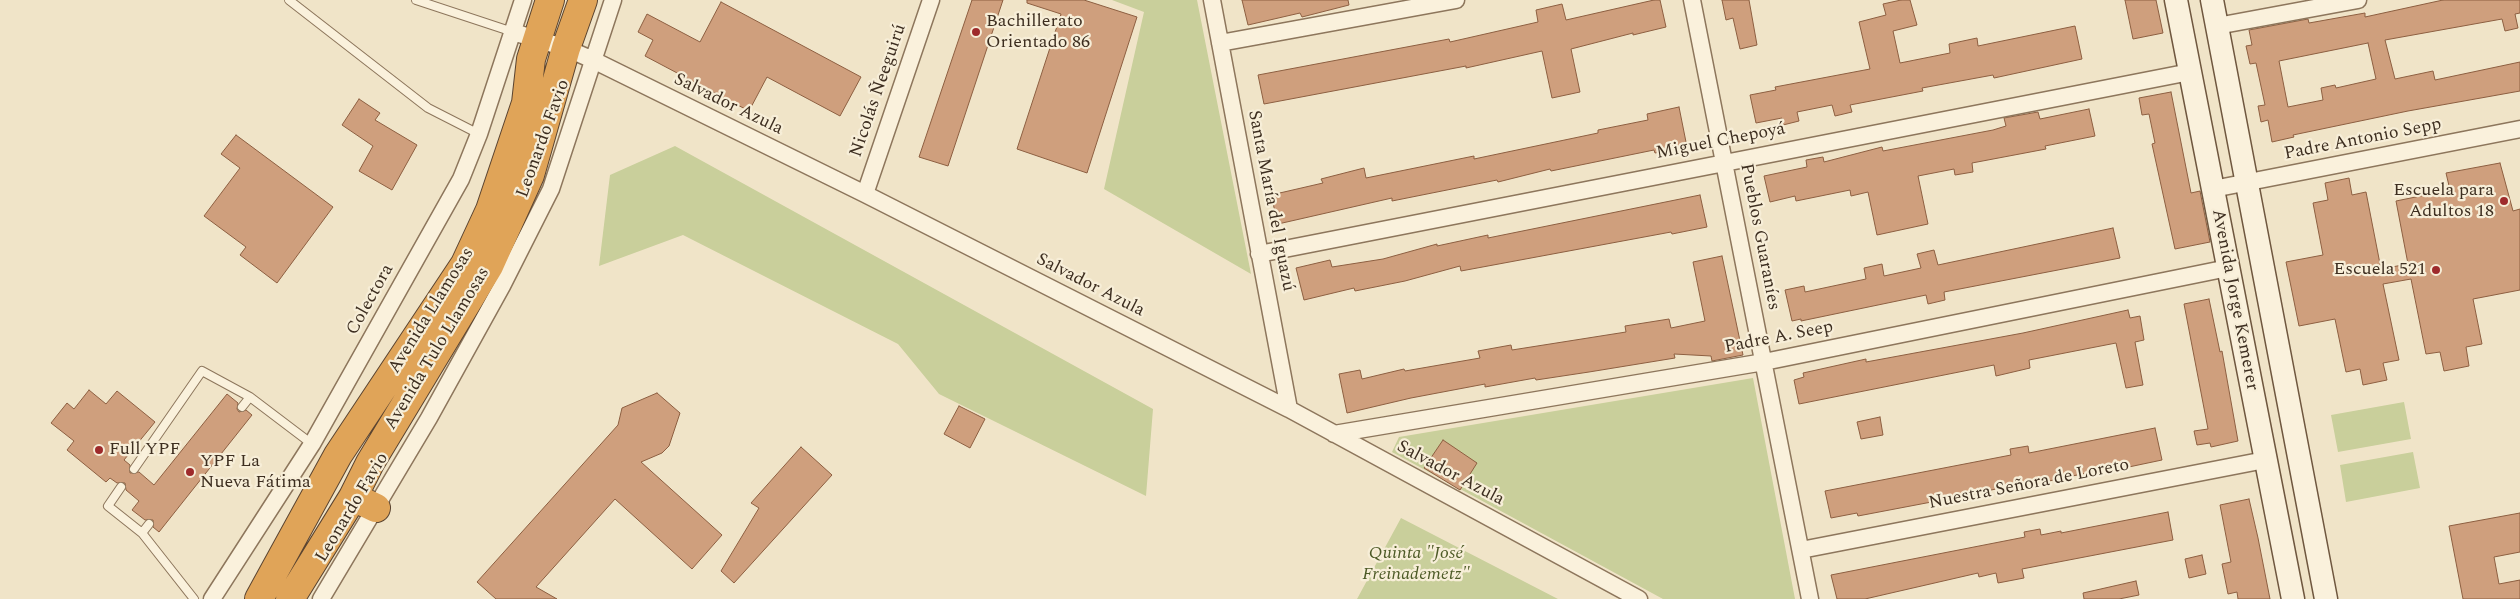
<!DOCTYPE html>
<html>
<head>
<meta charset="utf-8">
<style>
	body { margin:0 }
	canvas { display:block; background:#f0e4c8 }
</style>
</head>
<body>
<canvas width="2520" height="599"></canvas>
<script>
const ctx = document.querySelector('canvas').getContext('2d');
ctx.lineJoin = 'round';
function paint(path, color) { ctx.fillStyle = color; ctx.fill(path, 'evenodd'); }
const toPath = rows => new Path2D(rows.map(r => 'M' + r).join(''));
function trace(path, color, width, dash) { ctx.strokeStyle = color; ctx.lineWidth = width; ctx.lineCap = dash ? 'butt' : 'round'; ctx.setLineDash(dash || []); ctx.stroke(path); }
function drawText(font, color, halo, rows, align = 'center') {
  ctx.font = font + ' Spectral,serif'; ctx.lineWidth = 4.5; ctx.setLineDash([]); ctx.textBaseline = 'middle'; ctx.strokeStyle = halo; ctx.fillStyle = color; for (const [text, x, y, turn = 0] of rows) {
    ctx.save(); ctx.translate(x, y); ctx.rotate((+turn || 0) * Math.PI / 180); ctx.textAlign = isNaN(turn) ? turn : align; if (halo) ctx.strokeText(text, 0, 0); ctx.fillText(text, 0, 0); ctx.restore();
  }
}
const green = toPath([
	[1112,0,1197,0,1251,274,1104,189,1144,12],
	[675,146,1153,409,1146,496,939,394,898,344,683,235,599,266,610,175],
	[1753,378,1795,599,1663,599,1392,452,1399,437],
	[2404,402,2411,439,2338,452,2331,415],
	[2413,452,2420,488,2346,502,2340,465],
	[1401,518,1558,599,1357,599]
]);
const building = toPath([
	[972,0,1003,0,948,166,919,157,972,0],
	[1027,0,1084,0,1137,17,1087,173,1017,149,1061,14,1027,3,1027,0],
	[1242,0,1348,0,1349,5,1302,17,1300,13,1248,25,1242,0],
	[1654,0,1660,0,1666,27,1633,35,1633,33,1571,49,1580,92,1552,98,1542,51,1466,68,1466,66,1264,104,1258,75,1449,39,1450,42,1538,22,1536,10,1562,4,1566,20,1654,0],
	[1722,0,1749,0,1757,45,1740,49,1733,18,1726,20,1722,0],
	[1901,0,1910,0,1917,25,1893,31,1900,63,1950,53,1949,44,1977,38,1978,46,2075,26,2082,59,1994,78,1993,75,1922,88,1923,91,1850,105,1852,112,1835,116,1832,105,1797,112,1799,121,1783,125,1782,118,1756,123,1750,95,1776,90,1775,87,1870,69,1859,22,1886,15,1883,4,1901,0],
	[2125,0,2156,0,2163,33,2133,39,2125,0],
	[2443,0,2520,0,2520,13,2515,14,2518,28,2505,31,2502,19,2385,40,2395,79,2433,71,2435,80,2520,62,2520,91,2408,111,2293,135,2294,137,2272,142,2268,120,2261,122,2258,106,2265,105,2256,63,2250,64,2246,46,2252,45,2249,30,2308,19,2309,23,2365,13,2365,17,2443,0],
	[2368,43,2376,79,2336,88,2335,85,2321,88,2323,100,2288,107,2279,61,2368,43],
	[721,2,861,77,840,116,767,77,749,111,645,56,653,40,638,32,647,14,700,42,721,2],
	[2171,92,2191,193,2200,191,2210,242,2175,249,2152,144,2155,143,2149,114,2142,115,2139,98,2171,92],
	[359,99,380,113,375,120,417,145,392,190,359,171,373,146,342,125,359,99],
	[1679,107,1687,147,1655,153,1654,150,1551,171,1550,169,1498,182,1497,180,1392,201,1392,198,1278,224,1271,195,1323,183,1321,179,1364,168,1366,178,1474,156,1474,159,1598,133,1598,130,1648,120,1647,114,1679,107],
	[2089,109,2095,136,2045,146,2046,149,1972,163,1973,172,1955,175,1954,169,1918,176,1928,224,1877,235,1868,192,1851,196,1850,190,1796,201,1795,196,1770,202,1764,176,1807,167,1806,160,1823,157,1824,162,1882,147,1883,151,1993,130,2006,126,2004,118,2038,112,2040,119,2089,109],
	[236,135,333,207,277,283,240,255,246,247,204,216,240,168,221,154,236,135],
	[2500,163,2513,211,2520,209,2520,290,2473,299,2482,344,2466,347,2469,366,2444,371,2440,352,2426,354,2411,279,2383,284,2399,360,2383,363,2387,380,2363,385,2360,369,2346,372,2335,319,2299,326,2286,262,2323,255,2313,203,2328,200,2325,183,2349,178,2352,195,2366,192,2381,269,2408,264,2396,201,2450,190,2446,173,2500,163],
	[1700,195,1707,227,1672,234,1671,232,1461,271,1460,266,1405,281,1355,291,1354,288,1304,300,1296,268,1330,260,1332,267,1383,259,1437,244,1437,246,1488,235,1488,238,1700,195],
	[2113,228,2120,258,1944,292,1945,300,1928,304,1926,295,1801,321,1801,319,1792,321,1785,290,1804,286,1805,292,1866,279,1864,268,1882,264,1884,276,1921,268,1917,254,1934,250,1938,265,2113,228],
	[1722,256,1743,355,1712,361,1711,356,1674,354,1675,358,1589,372,1536,380,1535,378,1485,387,1485,384,1411,398,1347,413,1339,374,1360,370,1362,379,1404,369,1405,371,1480,358,1478,351,1511,345,1512,350,1626,332,1625,326,1669,319,1671,328,1705,321,1693,262,1722,256],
	[2209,299,2220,352,2222,351,2238,441,2211,447,2210,443,2197,445,2194,431,2208,429,2184,304,2209,299],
	[2128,310,2130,318,2140,316,2144,340,2135,342,2143,385,2126,388,2116,343,2029,360,2030,368,1996,376,1994,365,1799,404,1794,380,1804,377,1803,373,1866,359,1866,362,2023,333,2128,310],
	[89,390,106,404,117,391,155,422,124,460,130,465,130,473,139,472,154,485,227,394,238,403,237,409,239,412,246,410,252,415,159,532,153,527,153,520,145,520,132,510,139,501,126,490,125,483,117,483,110,478,106,482,67,450,74,441,51,423,67,403,74,409,89,390],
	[657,393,680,413,669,446,662,453,641,462,722,535,692,569,615,499,536,587,557,599,496,599,477,582,618,425,622,408,657,393],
	[959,406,985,419,970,448,944,434,959,406],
	[1880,417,1883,435,1861,439,1857,422,1880,417],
	[2155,428,2162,460,2124,468,2124,465,2049,481,2048,478,1963,496,1858,516,1857,513,1831,518,1825,491,2011,455,2010,449,2028,446,2029,453,2155,428],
	[1443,440,1477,463,1460,490,1424,468,1443,440],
	[801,447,832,475,734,583,721,571,759,508,751,503,801,447],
	[2249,499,2258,538,2270,599,2238,599,2237,592,2228,594,2222,564,2231,562,2220,505,2249,499],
	[2168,512,2173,540,2022,569,2024,578,1998,583,1996,573,1979,577,1978,573,1865,599,1837,599,1831,575,2025,537,2024,532,2040,529,2041,535,2061,531,2061,533,2168,512],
	[2520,513,2520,552,2494,557,2499,584,2520,580,2520,599,2463,599,2449,526,2520,513],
	[2202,555,2206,574,2189,578,2185,559,2202,555],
	[2136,581,2139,595,2119,599,2084,599,2083,593,2136,581]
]);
const lane = toPath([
	[289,0,428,108,479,134],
	[416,0,513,32],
	[242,407,250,397,312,444],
	[134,469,202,371,250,397],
	[121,487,108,506,142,533],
	[149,524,142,533,194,599]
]);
const street = toPath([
	[1212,0,1289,409],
	[1692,0,1810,599],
	[2217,26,2358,0],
	[513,32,566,48,593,60,865,194,1289,409,1639,599],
	[1220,43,1456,0],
	[2213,189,2520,129],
	[865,194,931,0],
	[1259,254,2190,72],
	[1334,434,1764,362,2228,268],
	[1801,550,2265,460],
	[212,599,312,444,461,179,479,134,523,0],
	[321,599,429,418,502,286,551,189,613,0]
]);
const secondary = toPath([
	[2176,0,2293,599],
	[2212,0,2326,599]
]);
const highway = toPath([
	[353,497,376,508],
	[259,599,338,455,465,264,490,210,526,103,531,59,550,0],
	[290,599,353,497,370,463,489,266,530,175,566,48,583,0]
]);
const markers = [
	[976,32,5,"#9e2a2b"],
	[2504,201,5,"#9e2a2b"],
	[2436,270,5,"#9e2a2b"],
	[99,450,5,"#9e2a2b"],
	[190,472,5,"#9e2a2b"]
];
const poiNames = [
	["Bachillerato",986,22],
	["Orientado 86",986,43],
	["Escuela para",2494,191,"right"],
	["Adultos 18",2494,212,"right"],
	["Escuela 521",2426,270,"right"],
	["Full YPF",109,450],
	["YPF La",200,462],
	["Nueva Fátima",200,483]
];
const streetNames = [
	["Nicolás Ñeeguirú",879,91,-71],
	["Salvador Azula",728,105,26],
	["Leonardo Favio",544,139,-70],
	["Padre Antonio Sepp",2363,140,-11],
	["Miguel Chepoyá",1721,142,-11],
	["Santa María del Iguazú",1270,201,79],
	["Pueblos Guaraníes",1759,237,79],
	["Salvador Azula",1090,286,27],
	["Colectora",371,300,-61],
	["Avenida Jorge Kemerer",2234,300,79],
	["Avenida Llamosas",432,311,-58],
	["Padre A. Seep",1779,338,-11],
	["Avenida Tulo Llamosas",438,349,-59],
	["Salvador Azula",1450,474,28],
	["Nuestra Señora de Loreto",2029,485,-11],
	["Leonardo Favio",353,508,-59]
];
const parkNames = [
	["Quinta \"José",1416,554],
	["Freinademetz\"",1416,575]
];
paint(green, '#c9cf9b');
paint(building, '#cf9f7d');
trace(building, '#8d5f41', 1);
trace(lane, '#8d765c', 10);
trace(street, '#8d765c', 19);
trace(secondary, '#6f573f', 25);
trace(highway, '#5b4430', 30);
trace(lane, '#faf1dc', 8);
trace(street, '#faf1dc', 16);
trace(secondary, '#faf1dc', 22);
trace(highway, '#e0a458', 28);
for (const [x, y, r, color] of markers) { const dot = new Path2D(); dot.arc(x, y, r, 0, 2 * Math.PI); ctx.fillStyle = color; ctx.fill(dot); trace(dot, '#f7eed8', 2); }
drawText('18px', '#3d2e20', '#f7eed8', poiNames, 'left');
drawText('18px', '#3d2e20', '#f7eed8', streetNames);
drawText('italic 18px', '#4d5a26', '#f7eed8', parkNames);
</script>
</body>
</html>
